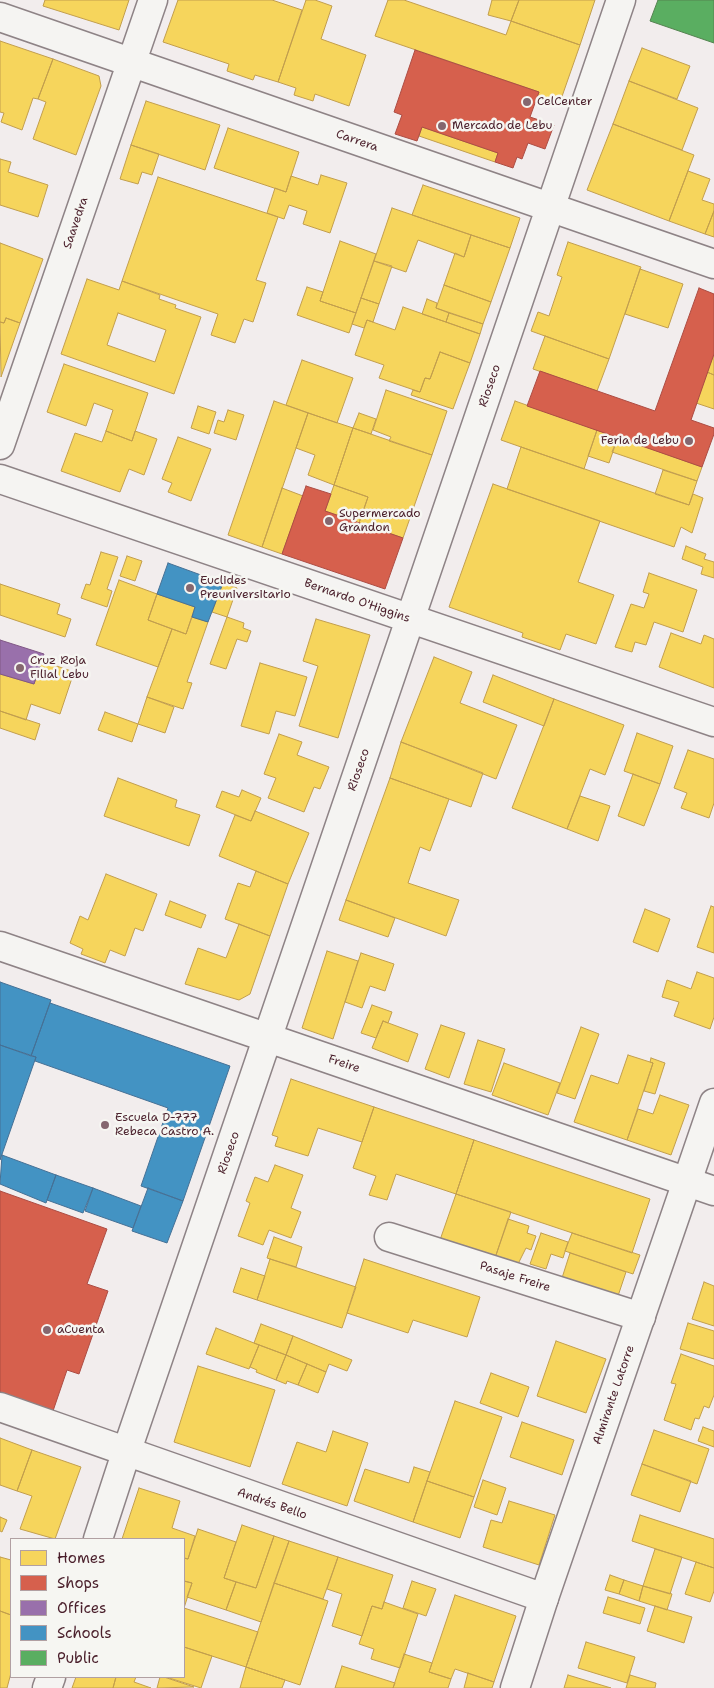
<!DOCTYPE html>
<html>
<head>
<meta charset="utf-8">
<style>
	body { margin:0 }
	#map { position:relative; width:714px; height:1688px; overflow:hidden; background:#f2eded; font-family:"Shantell Sans",sans-serif }
	canvas { display:block }
	.legend { position:absolute; left:10px; top:1538px; width:175px; height:140px; box-sizing:border-box; background:#f6f6f2; border:1px solid #b1a0a2; margin:0; padding:6px 9px; list-style:none; font-size:15px; color:#4a1f2b }
	.legend li { display:flex; align-items:center; gap:10px; height:25px }
	.legend b { width:25px; border:1px solid #b1a0a2 }
</style>
</head>
<body>
<div id="map">
<canvas width="714" height="1688"></canvas>
<ul class="legend">
<li><b style="height:14px;background:#f6d55c"></b>Homes</li>
<li><b style="height:14px;background:#d6604d"></b>Shops</li>
<li><b style="height:14px;background:#9970ab"></b>Offices</li>
<li><b style="height:14px;background:#4393c3"></b>Schools</li>
<li><b style="height:14px;background:#5aae61"></b>Public</li>
</ul>
</div>
<script>
const ctx = document.querySelector('canvas').getContext('2d');
ctx.lineJoin = 'round';
function paint(path, color) { ctx.fillStyle = color; ctx.fill(path, 'evenodd'); }
const toPath = rows => new Path2D(rows.map(r => 'M' + r).join(''));
function trace(path, color, width, dash) { ctx.strokeStyle = color; ctx.lineWidth = width; ctx.lineCap = dash ? 'butt' : 'round'; ctx.setLineDash(dash || []); ctx.stroke(path); }
function drawText(font, color, halo, rows, align = 'center') {
  ctx.font = font + ' "Shantell Sans",sans-serif'; ctx.lineWidth = 5; ctx.setLineDash([]); ctx.textBaseline = 'middle'; ctx.strokeStyle = halo; ctx.fillStyle = color; for (const [text, x, y, turn = 0] of rows) {
    ctx.save(); ctx.translate(x, y); ctx.rotate((+turn || 0) * Math.PI / 180); ctx.textAlign = isNaN(turn) ? turn : align; if (halo) ctx.strokeText(text, 0, 0); ctx.fillText(text, 0, 0); ctx.restore();
  }
}
const homes = toPath([
	[45,0,129,0,119,30,43,6,45,0],
	[178,0,272,0,302,10,278,82,255,75,253,80,227,71,229,64,163,42,178,0],
	[306,0,315,0,332,6,321,39,366,55,349,106,315,94,313,101,294,95,296,88,278,82,306,0],
	[388,0,404,0,506,35,511,21,580,45,559,105,537,98,539,92,375,36,388,0],
	[492,0,519,0,511,21,488,15,492,0],
	[519,0,595,0,580,45,511,21,519,0],
	[0,41,53,59,38,99,33,98,22,130,1,122,4,113,0,112,0,41],
	[642,48,690,66,677,99,629,81,642,48],
	[53,59,99,76,101,86,76,155,33,139,46,102,38,99,53,59],
	[629,81,698,108,682,150,613,124,629,81],
	[146,101,220,125,205,170,131,145,146,101],
	[613,124,694,155,669,221,587,190,613,124],
	[422,127,498,153,495,162,419,136,422,127],
	[228,128,299,152,286,192,214,168,228,128],
	[131,145,159,154,152,175,142,172,138,184,120,179,131,145],
	[0,159,11,162,8,172,48,185,38,217,0,205,0,159],
	[688,171,710,179,702,200,714,204,714,211,705,234,669,221,688,171],
	[321,175,347,183,330,233,303,224,307,211,289,205,284,219,267,213,275,188,286,192,291,176,318,185,321,175],
	[158,177,278,217,256,280,266,283,253,322,244,319,235,343,211,335,218,314,122,281,158,177],
	[423,185,520,218,510,248,412,215,423,185],
	[392,208,471,235,464,257,418,240,406,272,374,261,392,208],
	[714,211,714,237,705,234,714,211],
	[471,235,510,248,491,302,444,285,455,253,464,257,471,235],
	[340,241,376,254,356,313,320,301,340,241],
	[568,242,641,267,609,359,531,331,538,312,549,316,562,277,557,275,568,242],
	[0,243,43,259,20,323,6,318,4,323,0,322,0,243],
	[374,261,392,266,379,304,361,298,374,261],
	[640,269,683,284,668,328,625,314,640,269],
	[87,279,119,290,122,281,160,295,159,299,176,305,175,308,201,317,174,394,61,354,87,279],
	[118,313,166,330,155,362,107,345,118,313],
	[444,285,491,302,483,324,436,308,444,285],
	[307,287,323,292,320,301,356,313,349,333,297,315,307,287],
	[361,298,379,304,373,322,367,320,364,328,352,324,361,298],
	[427,299,437,303,436,308,449,313,446,322,422,314,427,299],
	[403,307,480,334,470,363,440,352,430,379,425,378,420,392,379,378,384,365,355,355,367,320,395,330,403,307],
	[449,313,483,324,480,334,446,322,449,313],
	[6,318,20,323,1,377,0,322,4,323,6,318],
	[545,336,609,359,597,391,533,369,545,336],
	[440,352,470,363,453,409,411,395,413,390,420,392,425,378,430,379,440,352],
	[714,354,714,375,707,372,714,354],
	[302,360,353,378,337,423,286,405,302,360],
	[64,364,148,393,132,441,106,431,113,410,94,403,86,426,47,412,64,364],
	[707,372,714,375,714,409,696,403,707,372],
	[386,390,447,411,432,455,389,441,391,437,373,430,386,390],
	[274,401,308,413,262,547,228,535,274,401],
	[515,401,597,430,584,469,501,440,515,401],
	[198,406,216,412,209,434,191,428,198,406],
	[228,410,244,415,236,440,214,433,218,420,224,422,228,410],
	[308,413,353,428,334,485,308,475,315,455,296,448,308,413],
	[359,413,376,419,371,434,353,428,359,413],
	[353,428,432,455,403,538,359,523,368,497,334,485,353,428],
	[597,430,618,437,609,463,588,456,597,430],
	[106,431,132,441,135,431,157,439,144,475,129,469,120,492,61,471,75,433,102,442,106,431],
	[178,437,211,449,191,501,168,492,172,483,162,479,178,437],
	[618,437,702,467,697,481,612,452,618,437],
	[521,447,689,505,693,494,703,498,692,533,681,527,674,547,507,489,521,447],
	[663,470,697,481,689,505,655,494,663,470],
	[493,484,600,521,578,582,614,595,596,644,566,634,560,650,522,637,523,633,449,607,493,484],
	[334,485,368,497,359,523,325,511,334,485],
	[282,488,303,496,282,554,262,547,282,488],
	[686,546,706,554,704,559,714,562,714,578,701,574,703,567,682,559,686,546],
	[101,552,118,557,107,589,112,591,107,607,81,598,86,584,90,585,101,552],
	[127,556,142,561,135,581,120,576,127,556],
	[649,573,697,590,683,632,654,622,646,645,635,642,632,652,615,647,631,604,644,608,649,594,643,592,649,573],
	[119,580,157,594,148,620,172,629,158,667,96,645,119,580],
	[223,583,237,588,227,617,212,612,223,583],
	[0,584,60,604,57,614,71,619,65,637,0,615,0,584],
	[157,594,195,607,186,634,148,620,157,594],
	[192,617,208,622,187,682,192,683,183,709,147,697,172,629,186,634,192,617],
	[227,617,244,623,243,628,251,631,247,642,237,639,226,669,210,664,227,617],
	[316,619,370,635,338,738,299,726,318,666,303,661,316,619],
	[671,633,701,644,704,635,714,639,714,688,659,667,671,633],
	[434,657,472,672,460,703,517,725,496,779,401,742,434,657],
	[42,661,74,672,60,714,31,704,26,720,0,711,0,674,34,684,42,661],
	[260,663,307,677,295,716,276,711,269,734,241,726,260,663],
	[493,675,554,699,544,726,483,702,493,675],
	[147,697,174,707,165,733,138,724,147,697],
	[554,699,624,725,605,775,590,769,567,829,512,808,554,699],
	[0,711,40,724,35,740,0,728,0,711],
	[105,712,138,724,132,742,98,730,105,712],
	[637,733,673,746,660,784,624,771,637,733],
	[279,734,302,742,297,755,329,767,320,789,314,787,304,812,268,798,276,778,264,774,279,734],
	[401,742,483,773,471,807,390,778,401,742],
	[688,750,714,759,714,803,709,818,681,808,687,793,674,788,688,750],
	[633,774,660,784,644,826,618,816,633,774],
	[118,778,177,800,175,807,200,815,189,846,104,816,118,778],
	[390,778,449,799,430,851,420,847,408,883,459,900,446,936,346,900,390,778],
	[242,790,261,798,251,821,216,807,222,791,239,797,242,790],
	[580,796,610,806,598,841,567,829,580,796],
	[255,811,309,833,288,884,219,856,235,815,251,821,255,811],
	[256,871,288,884,270,936,225,919,238,883,250,887,256,871],
	[106,874,157,894,143,931,135,928,125,956,110,950,105,963,81,954,83,949,70,943,80,916,88,920,106,874],
	[346,900,395,918,388,937,339,920,346,900],
	[170,901,206,915,201,928,165,915,170,901],
	[711,906,714,907,714,953,697,947,711,906],
	[645,909,670,919,658,952,633,942,645,909],
	[239,924,270,936,250,994,239,1000,185,984,198,948,226,958,239,924],
	[327,951,358,961,333,1039,302,1028,327,951],
	[361,953,394,964,385,991,370,986,362,1008,345,1002,361,953],
	[697,972,714,978,714,1017,710,1029,674,1016,679,1002,662,997,667,980,691,989,697,972],
	[372,1005,392,1012,388,1023,383,1021,376,1038,361,1033,372,1005],
	[383,1021,418,1034,408,1062,372,1048,383,1021],
	[441,1025,465,1033,449,1078,425,1069,441,1025],
	[581,1027,599,1034,575,1099,557,1093,581,1027],
	[478,1040,505,1049,491,1092,464,1084,478,1040],
	[628,1055,653,1063,627,1140,574,1122,591,1075,618,1084,628,1055],
	[651,1058,665,1063,655,1094,644,1091,653,1063,650,1062,651,1058],
	[504,1063,560,1083,548,1115,492,1095,504,1063],
	[291,1079,374,1107,362,1142,318,1128,308,1156,275,1146,278,1137,272,1135,291,1079],
	[660,1095,689,1105,671,1155,627,1140,638,1109,653,1114,660,1095],
	[374,1107,474,1140,456,1194,396,1174,387,1200,369,1195,376,1176,353,1168,374,1107],
	[474,1140,650,1199,632,1253,456,1194,474,1140],
	[275,1165,303,1175,291,1208,301,1212,291,1238,269,1230,263,1245,238,1236,250,1203,246,1201,255,1177,268,1182,275,1165],
	[456,1194,511,1212,495,1258,440,1240,456,1194],
	[508,1219,529,1226,527,1233,536,1236,531,1250,526,1248,517,1266,495,1258,508,1219],
	[541,1233,568,1242,563,1258,551,1254,546,1269,530,1264,541,1233],
	[572,1233,640,1255,633,1274,565,1251,572,1233],
	[274,1237,302,1247,296,1267,267,1258,274,1237],
	[570,1253,626,1272,618,1296,562,1278,570,1253],
	[270,1259,356,1287,342,1328,257,1300,270,1259],
	[364,1259,480,1297,467,1337,413,1320,408,1333,347,1313,364,1259],
	[241,1268,265,1276,257,1300,233,1292,241,1268],
	[704,1282,714,1286,714,1326,692,1319,704,1282],
	[688,1323,714,1331,714,1359,680,1349,688,1323],
	[261,1324,293,1336,286,1355,254,1343,261,1324],
	[216,1328,259,1345,249,1369,206,1354,216,1328],
	[293,1336,352,1360,347,1371,329,1364,326,1372,286,1355,293,1336],
	[556,1341,606,1359,586,1413,537,1396,556,1341],
	[259,1345,286,1355,276,1380,256,1372,257,1370,250,1367,259,1345],
	[681,1354,714,1366,714,1395,709,1408,704,1406,699,1419,695,1418,691,1430,664,1420,676,1384,671,1383,681,1354],
	[286,1355,307,1364,298,1385,287,1381,286,1384,276,1380,286,1355],
	[307,1364,326,1372,318,1393,298,1385,307,1364],
	[198,1366,275,1390,250,1467,174,1442,198,1366],
	[491,1373,529,1387,518,1417,480,1403,491,1373],
	[455,1401,502,1417,474,1497,427,1481,455,1401],
	[522,1422,574,1440,562,1475,510,1457,522,1422],
	[703,1427,714,1431,714,1447,698,1441,703,1427],
	[654,1430,709,1449,697,1484,642,1464,654,1430],
	[333,1431,368,1443,347,1506,282,1484,297,1442,326,1452,333,1431],
	[0,1438,32,1450,17,1491,0,1485,0,1438],
	[32,1450,81,1467,55,1539,20,1529,32,1496,17,1491,32,1450],
	[642,1464,691,1481,680,1512,631,1495,642,1464],
	[414,1467,430,1472,413,1522,354,1501,365,1469,409,1483,414,1467],
	[483,1480,506,1488,497,1515,474,1507,483,1480],
	[427,1481,474,1497,460,1538,413,1522,427,1481],
	[139,1488,180,1501,172,1528,195,1536,188,1559,184,1558,184,1539,122,1539,139,1488],
	[509,1501,555,1515,539,1565,483,1547,491,1520,502,1523,509,1501],
	[640,1515,714,1539,714,1568,632,1541,640,1515],
	[0,1517,7,1520,2,1532,0,1531,0,1517],
	[242,1525,274,1536,256,1588,224,1578,242,1525],
	[198,1529,236,1542,224,1578,236,1582,226,1610,187,1597,192,1583,184,1581,184,1558,188,1559,198,1529],
	[274,1536,289,1541,261,1622,226,1610,236,1582,256,1588,274,1536],
	[289,1541,338,1557,323,1599,274,1583,289,1541],
	[655,1549,682,1557,670,1594,643,1586,655,1549],
	[0,1557,11,1560,11,1615,0,1611,0,1557],
	[338,1557,393,1575,382,1609,372,1606,362,1636,332,1626,342,1594,327,1589,338,1557],
	[696,1562,714,1568,714,1591,710,1602,685,1594,696,1562],
	[610,1575,624,1580,619,1594,605,1590,610,1575],
	[624,1580,643,1586,639,1601,619,1594,624,1580],
	[184,1581,192,1583,184,1608,184,1581],
	[412,1581,436,1589,426,1616,403,1608,412,1581],
	[274,1583,328,1601,300,1685,246,1667,274,1583],
	[643,1586,672,1594,667,1610,639,1601,643,1586],
	[455,1595,516,1616,494,1682,455,1669,451,1679,429,1672,455,1595],
	[608,1597,645,1608,640,1624,603,1613,608,1597],
	[384,1602,418,1614,400,1668,371,1659,374,1649,359,1644,372,1606,382,1609,384,1602],
	[655,1606,692,1617,684,1643,647,1631,655,1606],
	[184,1608,258,1632,246,1667,184,1647,184,1608],
	[0,1611,11,1615,11,1673,7,1688,0,1688,0,1611],
	[586,1642,635,1657,627,1683,578,1668,586,1642],
	[184,1647,212,1656,201,1688,166,1677,184,1677,184,1647],
	[404,1654,432,1663,429,1672,451,1679,448,1688,393,1688,404,1654],
	[342,1666,395,1683,393,1688,335,1688,342,1666],
	[246,1667,285,1680,282,1688,240,1688,246,1667],
	[468,1673,494,1682,492,1688,464,1688,468,1673],
	[568,1675,611,1688,564,1688,568,1675],
	[630,1675,656,1683,655,1688,626,1688,630,1675],
	[76,1677,116,1677,113,1688,72,1688,76,1677],
	[116,1677,136,1677,134,1682,151,1688,113,1688,116,1677],
	[160,1677,164,1677,194,1687,157,1688,160,1677]
]);
const shops = toPath([
	[415,50,539,92,530,117,554,125,545,149,528,143,522,159,517,157,513,168,495,162,498,153,422,127,417,141,395,134,402,115,394,112,415,50],
	[699,288,714,294,714,354,691,420,714,428,714,434,702,467,527,406,540,371,655,411,699,288],
	[306,486,331,494,325,511,403,538,385,589,282,554,306,486],
	[0,1191,107,1229,87,1284,108,1291,79,1374,67,1370,53,1411,0,1392,0,1191]
]);
const offices = toPath([
	[0,640,44,654,34,684,0,674,0,640]
]);
const schools = toPath([
	[168,563,223,583,208,622,192,617,195,607,157,594,168,563],
	[0,982,51,1000,31,1056,0,1045,0,982],
	[50,1003,230,1066,183,1201,141,1186,168,1108,35,1061,36,1057,31,1056,50,1003],
	[0,1045,36,1057,0,1160,0,1045],
	[2,1155,56,1175,46,1203,0,1184,2,1155],
	[56,1175,93,1188,83,1213,47,1200,56,1175],
	[93,1188,141,1206,133,1228,85,1211,93,1188],
	[148,1188,183,1201,167,1243,132,1231,148,1188]
]);
const public = toPath([
	[658,0,714,0,714,43,650,21,658,0]
]);
const minor = toPath([
	[0,17,714,264],
	[0,445,153,0],
	[0,479,714,722],
	[0,946,714,1191],
	[389,1237,641,1317],
	[126,1453,621,0],
	[515,1688,544,1598]
]);
const major = toPath([
	[0,1407,544,1598,714,1103],
	[98,1539,126,1453],
	[47,1688,51,1677]
]);
const markers = [
	[527,102,5,"#85676f"],
	[442,126,5,"#85676f"],
	[689,441,5,"#85676f"],
	[329,521,5,"#85676f"],
	[190,588,5,"#85676f"],
	[20,668,5,"#85676f"],
	[105,1125,5,"#85676f"],
	[47,1330,5,"#85676f"]
];
const poiNames = [
	["CelCenter",537,102],
	["Mercado de Lebu",452,126],
	["Feria de Lebu",679,441,"right"],
	["Supermercado",339,514],
	["Grandon",339,528],
	["Euclides",200,581],
	["Preuniversitario",200,595],
	["Cruz Roja",30,661],
	["Filial Lebu",30,675],
	["Escuela D-777",115,1118],
	["Rebeca Castro A.",115,1132],
	["aCuenta",57,1330]
];
const streetNames = [
	["Carrera",357,141,19],
	["Saavedra",76,223,-71],
	["Rioseco",490,386,-71],
	["Bernardo O'Higgins",357,601,19],
	["Rioseco",359,770,-71],
	["Freire",344,1064,19],
	["Rioseco",229,1153,-71],
	["Pasaje Freire",515,1277,18],
	["Almirante Latorre",614,1395,-71],
	["Andrés Bello",272,1504,19]
];
paint(homes, '#f6d55c');
trace(homes, '#c29e4d', 1);
paint(shops, '#d6604d');
trace(shops, '#ac4c43', 1);
paint(offices, '#9970ab');
trace(offices, '#815885', 1);
paint(schools, '#4393c3');
trace(schools, '#457095', 1);
paint(public, '#5aae61');
trace(public, '#558351', 1);
trace(minor, '#8e8386', 31);
trace(major, '#8e8386', 31);
trace(minor, '#f5f4f2', 28);
trace(major, '#f5f4f2', 28);
for (const [x, y, r, color] of markers) { const dot = new Path2D(); dot.arc(x, y, r, 0, 2 * Math.PI); ctx.fillStyle = color; ctx.fill(dot); trace(dot, '#f6f6f2', 2); }
drawText('12px', '#4a1f2b', '#f6f6f2', poiNames, 'left');
drawText('12px', '#4a1f2b', '#f6f6f2', streetNames);
</script>
</body>
</html>
